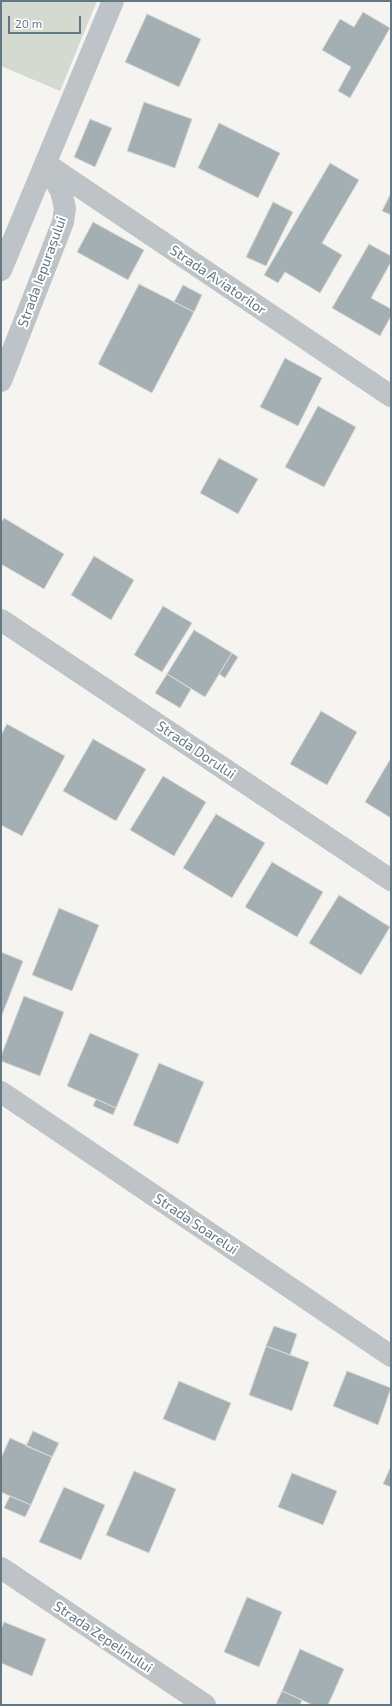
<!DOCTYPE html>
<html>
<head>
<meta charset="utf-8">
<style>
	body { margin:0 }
	#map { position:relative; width:392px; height:1706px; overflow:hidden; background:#f5f4f0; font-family:"Exo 2",sans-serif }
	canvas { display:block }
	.frame { position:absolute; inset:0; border:2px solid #637883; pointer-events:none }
	.scale { position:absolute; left:8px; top:16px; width:73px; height:18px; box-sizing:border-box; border:2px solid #637883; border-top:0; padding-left:5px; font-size:12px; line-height:14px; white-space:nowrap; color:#637883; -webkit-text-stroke:3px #fff; paint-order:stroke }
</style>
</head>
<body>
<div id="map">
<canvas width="392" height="1706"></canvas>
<div class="frame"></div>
<div class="scale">20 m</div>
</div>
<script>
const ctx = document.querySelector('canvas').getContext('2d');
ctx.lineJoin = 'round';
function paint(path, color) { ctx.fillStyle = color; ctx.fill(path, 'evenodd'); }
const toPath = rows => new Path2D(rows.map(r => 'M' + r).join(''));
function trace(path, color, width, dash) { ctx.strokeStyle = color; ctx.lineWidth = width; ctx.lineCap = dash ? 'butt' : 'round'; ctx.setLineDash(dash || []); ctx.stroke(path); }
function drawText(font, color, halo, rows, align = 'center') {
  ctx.font = font + ' "Exo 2",sans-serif'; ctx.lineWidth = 4; ctx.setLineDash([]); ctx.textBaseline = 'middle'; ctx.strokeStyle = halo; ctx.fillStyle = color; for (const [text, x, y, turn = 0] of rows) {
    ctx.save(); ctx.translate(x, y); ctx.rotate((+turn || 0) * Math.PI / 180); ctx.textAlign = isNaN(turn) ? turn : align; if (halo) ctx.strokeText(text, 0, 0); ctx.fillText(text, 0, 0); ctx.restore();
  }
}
const green = toPath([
	[1,1,97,1,60,91,1,66]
]);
const building = toPath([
	[363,12,390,28,350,98,338,91,351,67,322,50,340,19,354,27,363,12],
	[147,14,201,39,179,87,125,62,147,14],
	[144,102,192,119,175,168,127,151,144,102],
	[90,119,112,128,95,167,74,157,90,119],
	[219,123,280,153,258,198,198,168,219,123],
	[330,163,359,180,322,243,342,255,320,293,285,272,278,283,264,275,330,163],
	[391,193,391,215,382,211,391,193],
	[273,202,293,212,266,266,246,257,273,202],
	[93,222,144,250,128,280,77,252,93,222],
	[369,244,391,256,391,262,371,298,391,309,391,316,380,336,332,308,369,244],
	[139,284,194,312,152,393,98,364,139,284],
	[183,285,202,295,194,312,174,302,183,285],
	[285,358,322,378,298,426,260,407,285,358],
	[318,406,356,427,324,487,285,467,318,406],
	[219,458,258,479,238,514,200,493,219,458],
	[4,518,64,554,44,589,1,564,1,523,4,518],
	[94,556,134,580,111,620,71,595,94,556],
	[163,606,192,623,162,672,134,655,163,606],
	[194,630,232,653,205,697,167,674,194,630],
	[232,653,238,657,225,678,219,674,232,653],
	[167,674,191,689,180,708,155,693,167,674],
	[321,711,357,732,327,785,290,764,321,711],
	[7,724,65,756,22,836,1,825,1,735,7,724],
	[93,739,146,769,116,821,63,791,93,739],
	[391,758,391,818,365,802,391,758],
	[163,776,206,802,174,856,130,830,163,776],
	[216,814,265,843,232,898,183,868,216,814],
	[272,862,323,892,297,937,245,907,272,862],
	[339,895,390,927,361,975,309,943,339,895],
	[59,908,99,925,72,991,32,975,59,908],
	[1,952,23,961,2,1015,1,1015,1,952],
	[24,996,64,1012,40,1076,1,1061,1,1056,24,996],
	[90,1033,139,1054,116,1108,67,1086,90,1033],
	[159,1063,204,1082,178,1144,133,1125,159,1063],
	[96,1099,116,1108,113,1115,93,1106,96,1099],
	[274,1326,297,1334,290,1355,266,1346,274,1326],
	[266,1346,309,1362,292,1411,249,1395,266,1346],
	[347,1371,391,1388,378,1425,333,1406,347,1371],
	[179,1381,231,1403,215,1441,163,1419,179,1381],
	[33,1431,59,1443,52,1457,26,1446,33,1431],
	[10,1438,52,1457,31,1505,1,1492,1,1458,10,1438],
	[391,1466,391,1487,383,1484,391,1466],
	[134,1471,176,1489,149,1553,106,1535,134,1471],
	[292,1473,337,1491,323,1525,278,1507,292,1473],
	[64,1487,105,1505,81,1560,39,1542,64,1487],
	[10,1496,31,1505,25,1517,4,1508,10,1496],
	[247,1597,282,1612,259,1667,224,1652,247,1597],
	[4,1622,46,1639,32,1676,1,1663,1,1630,4,1622],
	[300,1649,344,1669,328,1705,313,1705,282,1691,300,1649],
	[282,1691,302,1700,300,1705,276,1704,282,1691]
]);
const minor = toPath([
	[46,164,391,396],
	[1,270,113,1],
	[1,381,63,222,65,208,61,191,48,169],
	[1,620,391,880],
	[1,1092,391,1356],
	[1,1568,205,1705]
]);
const streetNames = [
	["Strada Iepurașului",42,272,-70],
	["Strada Aviatorilor",218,280,34],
	["Strada Dorului",196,750,34],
	["Strada Soarelui",196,1224,34],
	["Strada Zepelinului",103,1637,34]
];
paint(green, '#d4dad0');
paint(building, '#a4afb3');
trace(building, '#d6d6d3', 1);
trace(minor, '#bdc3c6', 22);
drawText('14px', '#637883', '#fff', streetNames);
</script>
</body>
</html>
